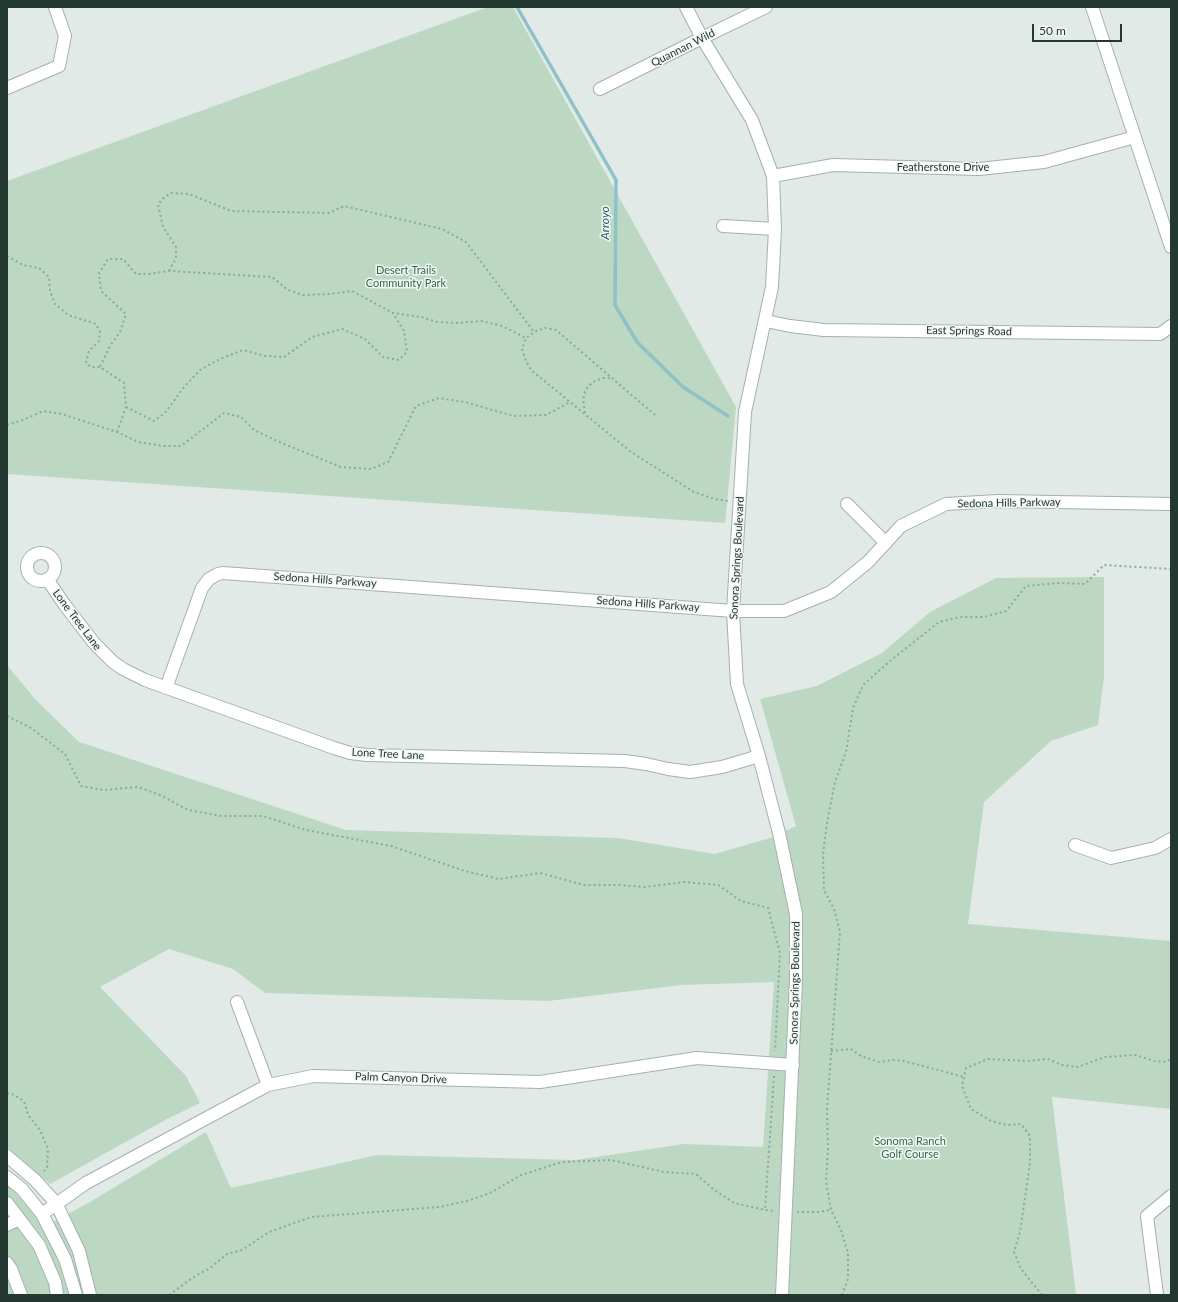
<!DOCTYPE html>
<html>
<head>
<meta charset="utf-8">
<style>
	body { margin:0 }
	#map { position:relative; width:1178px; height:1302px; overflow:hidden; background:#e1eae6; font-family:Lato,sans-serif }
	canvas { display:block }
	.frame { position:absolute; inset:0; border:8px solid #243832; pointer-events:none }
	.scale { position:absolute; left:1032px; top:24px; width:90px; height:18px; box-sizing:border-box; border:2px solid #243832; border-top:0; padding-left:5px; font-size:12px; line-height:14px; white-space:nowrap; color:#243832; -webkit-text-stroke:3px #f1f7f4; paint-order:stroke }
</style>
</head>
<body>
<div id="map">
<canvas width="1178" height="1302"></canvas>
<div class="frame"></div>
<div class="scale">50 m</div>
</div>
<script>
const ctx = document.querySelector('canvas').getContext('2d');
ctx.lineJoin = 'round';
function paint(path, color) { ctx.fillStyle = color; ctx.fill(path, 'evenodd'); }
const toPath = rows => new Path2D(rows.map(r => 'M' + r).join(''));
function trace(path, color, width, dash) { ctx.strokeStyle = color; ctx.lineWidth = width; ctx.lineCap = dash ? 'butt' : 'round'; ctx.setLineDash(dash || []); ctx.stroke(path); }
function drawText(font, color, halo, rows, align = 'center') {
  ctx.font = font + ' Lato,sans-serif'; ctx.lineWidth = 3; ctx.setLineDash([]); ctx.textBaseline = 'middle'; ctx.strokeStyle = halo; ctx.fillStyle = color; for (const [text, x, y, turn = 0] of rows) {
    ctx.save(); ctx.translate(x, y); ctx.rotate((+turn || 0) * Math.PI / 180); ctx.textAlign = isNaN(turn) ? turn : align; if (halo) ctx.strokeText(text, 0, 0); ctx.fillText(text, 0, 0); ctx.restore();
  }
}
const green = toPath([
	[488,7,513,7,736,407,725,523,7,474,7,181],
	[1104,577,1104,676,1098,725,1051,741,984,802,968,924,1171,941,1171,1109,1052,1097,1076,1295,7,1295,7,1184,11,1187,44,1227,90,1202,206,1132,231,1188,377,1155,575,1160,684,1144,763,1147,774,982,682,985,548,1001,265,993,233,969,169,949,100,987,186,1076,200,1103,167,1119,50,1184,7,1147,7,665,35,699,79,742,346,830,618,838,715,854,770,838,796,826,760,699,817,686,882,653,930,612,996,578]
]);
const stream = toPath([
	[517,7,616,180,615,305,637,342,683,387,728,416]
]);
const path = toPath([
	[7,256,23,265,39,268,49,277,50,291,55,304,68,315,96,324,100,332,99,341,89,351,86,363,91,367,100,367],
	[169,271,176,258,176,247,163,227,158,205,162,199,171,193,189,194,231,211,329,213,344,206,442,229,466,242,534,332],
	[126,407,154,421,165,413,184,387,200,370,220,359,243,350,265,356,284,357,312,337,342,329,365,339,383,357,399,360,407,352,404,331,393,313],
	[585,413,583,399,586,389,593,382,603,378,611,378],
	[655,415,556,330,545,328,534,332,526,338,522,349,526,361,531,370,631,452,694,492,714,499,728,501],
	[7,425,23,420,43,411,62,414,117,432,138,442,163,446,181,446,224,413,241,417,254,430,284,444,341,467,371,469,388,462,416,406,439,398,465,402,513,416,546,415,570,402],
	[117,432,126,407,124,383,100,367,110,346,120,332,126,314,101,291,99,273,108,259,123,259,136,274,149,274,169,271,272,277,288,290,303,295,329,294,352,291,393,313,421,317,437,322,457,323,482,321,502,326,526,338],
	[7,716,31,728,65,754,81,786,103,790,138,787,160,795,188,810,221,816,263,816,306,830,391,846,465,871,499,879,540,873,584,885,619,885,645,887,684,882,718,885,741,901,768,908,780,953,775,1051],
	[831,1051,851,1049,861,1056,879,1062,893,1060,904,1061,964,1077],
	[774,1076,765,1210,774,1211],
	[7,1093,12,1094,24,1101,28,1115,40,1130,48,1149,47,1168,44,1171],
	[797,1212,818,1212,831,1210],
	[169,1295,192,1278,210,1268,227,1254,242,1250,269,1232,311,1217,439,1207,467,1201,490,1193,521,1175,562,1162,611,1160,664,1172,696,1174,713,1189,734,1203,765,1210],
	[842,1295,848,1279,848,1253,841,1230,831,1210,826,1181,828,1150,827,1108,830,1069,840,932,834,909,824,890,823,854,827,823,835,782,846,752,853,708,863,685,890,661,939,622,960,617,984,617,1006,611,1026,586,1057,583,1085,584,1104,565,1171,569],
	[1042,1295,1021,1269,1014,1252,1020,1232,1030,1163,1030,1136,1021,1124,1007,1125,991,1121,971,1109,962,1086,966,1068,988,1059,1027,1061,1048,1059,1062,1065,1078,1067,1105,1057,1136,1055,1154,1061,1167,1062,1171,1058]
]);
const minor = toPath([
	[686,7,702,38,752,120,773,176,775,229,772,287,745,412,733,611,737,684,759,756,779,833,796,914,796,980,782,1295],
	[1092,7,1171,247],
	[7,88,59,66,65,36,55,7],
	[600,89,702,38,766,7],
	[773,176,833,165,979,169,1044,162,1135,137],
	[723,226,775,229],
	[766,321,790,326,824,330,1160,334,1171,326],
	[847,504,886,543],
	'27 567a14 14 0 1 1 28 0a14 14 0 1 1-28 0Z',
	[47,579,64,604,94,643,113,662,123,669,145,680,334,748,350,753,367,755,625,761,646,764,668,769,690,772,722,767,759,756],
	[166,688,202,588,209,579,218,574,223,573,733,611,784,611,831,592,868,562,901,526,946,504,998,501,1171,504],
	[1075,845,1111,858,1155,848,1171,839],
	[237,1002,268,1085],
	[7,1156,35,1180,56,1203,79,1251,90,1295],
	[7,1177,22,1189,42,1214,65,1259,76,1295],
	[7,1203,39,1245,55,1282,57,1295],
	[42,1214,86,1183,268,1085,313,1076,540,1082,697,1058,793,1065],
	[7,1225,19,1219],
	[7,1263,11,1269,21,1295],
	[1157,1295,1147,1216,1171,1196]
]);
const streetNames = [
	["Quannan Wild",683,48,-27],
	["Featherstone Drive",943,167],
	["East Springs Road",969,331,1],
	["Sedona Hills Parkway",1009,503,-1],
	["Sonora Springs Boulevard",737,558,-87],
	["Sedona Hills Parkway",325,580,4],
	["Sedona Hills Parkway",648,604,4],
	["Lone Tree Lane",77,620,53],
	["Lone Tree Lane",388,754,3],
	["Sonora Springs Boulevard",795,983,-89],
	["Palm Canyon Drive",401,1078,2]
];
const parkNames = [
	["Desert Trails",406,270],
	["Community Park",406,283],
	["Sonoma Ranch",910,1141],
	["Golf Course",910,1154]
];
const waterNames = [
	["Arroyo",605,223,-90]
];
paint(green, '#bcd8c3');
trace(stream, '#8fc1c9', 3.5);
trace(minor, '#a5b1ac', 14);
trace(path, '#85aa9e', 2, [2, 3]);
trace(minor, '#fff', 12);
drawText('11px', '#243832', '#f1f7f4', streetNames);
drawText('11px', '#336a47', '#f1f7f4', parkNames);
drawText('italic 12px', '#25626d', '#f1f7f4', waterNames);
</script>
</body>
</html>
